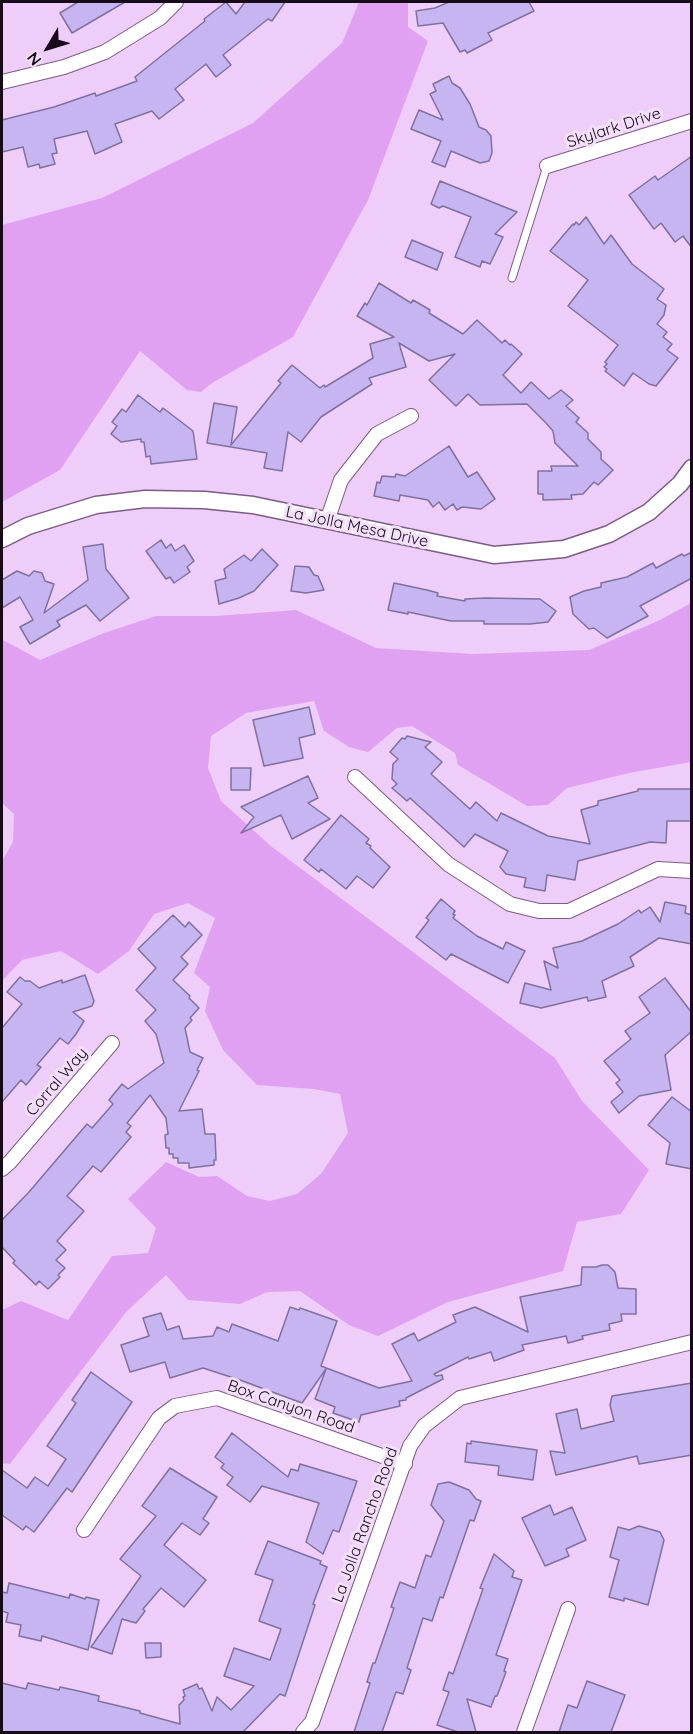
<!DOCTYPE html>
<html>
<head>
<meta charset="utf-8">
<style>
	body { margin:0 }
	#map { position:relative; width:693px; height:1734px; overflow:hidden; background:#eecdf9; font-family:Quicksand,sans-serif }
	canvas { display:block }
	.frame { position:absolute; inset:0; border:3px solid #170b1a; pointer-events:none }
	.north { position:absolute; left:18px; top:18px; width:60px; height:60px; -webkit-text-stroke:4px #f4dffa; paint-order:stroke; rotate:232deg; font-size:16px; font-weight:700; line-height:24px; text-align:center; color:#170b1a }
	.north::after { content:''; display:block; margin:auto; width:21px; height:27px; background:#170b1a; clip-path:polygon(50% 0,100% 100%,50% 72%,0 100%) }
</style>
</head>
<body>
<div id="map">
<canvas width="693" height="1734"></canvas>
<div class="frame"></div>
<div class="north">N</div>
</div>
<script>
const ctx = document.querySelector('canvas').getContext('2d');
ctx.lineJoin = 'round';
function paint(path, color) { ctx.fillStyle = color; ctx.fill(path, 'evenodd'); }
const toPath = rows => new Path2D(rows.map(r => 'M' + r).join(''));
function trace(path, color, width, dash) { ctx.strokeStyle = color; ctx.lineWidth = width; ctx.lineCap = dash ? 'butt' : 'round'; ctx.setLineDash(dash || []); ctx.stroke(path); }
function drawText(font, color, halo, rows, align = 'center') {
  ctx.font = font + ' Quicksand,sans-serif'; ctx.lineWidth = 6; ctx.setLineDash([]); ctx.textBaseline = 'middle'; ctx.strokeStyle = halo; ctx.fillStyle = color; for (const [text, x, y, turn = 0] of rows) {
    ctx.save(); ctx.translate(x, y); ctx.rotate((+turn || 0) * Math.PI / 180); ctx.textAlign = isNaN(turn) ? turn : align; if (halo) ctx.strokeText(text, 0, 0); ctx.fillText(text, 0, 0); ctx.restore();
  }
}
const green = toPath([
	[359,2,408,2,408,27,428,41,368,200,293,337,212,383,201,392,187,390,140,351,60,470,2,502,2,225,102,198,253,123,342,43],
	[691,603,691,762,629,773,567,788,548,805,527,806,458,765,455,753,412,726,397,728,368,752,349,747,324,731,314,701,246,713,211,736,208,768,221,801,272,847,555,1058,582,1101,649,1170,621,1214,577,1222,563,1271,448,1302,378,1336,349,1325,300,1291,267,1292,240,1304,188,1300,166,1275,126,1312,10,1464,2,1463,2,1310,21,1301,68,1320,112,1256,148,1253,156,1228,128,1199,166,1162,199,1177,217,1176,247,1196,270,1201,297,1194,321,1174,348,1133,340,1094,314,1089,257,1085,223,1050,205,1011,210,987,194,973,215,918,188,903,154,914,129,951,98,974,61,951,22,960,2,981,2,861,13,842,14,814,2,803,3,640,40,660,104,633,156,616,216,616,296,610,376,648,473,654,589,650,658,621]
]);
const building = toPath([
	[78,2,125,2,72,33,60,13,78,2],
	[226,2,236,14,245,2,285,2,272,21,268,19,223,55,231,65,216,77,206,64,175,89,184,100,159,119,152,111,115,124,122,142,95,154,87,131,54,139,57,153,52,154,55,164,40,168,39,164,28,167,23,147,2,152,2,120,54,107,95,93,96,96,137,81,135,77,205,21,204,19,226,2],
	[449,2,529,2,534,11,488,33,492,40,467,53,465,50,460,52,443,23,418,26,416,11,435,8,449,2],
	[449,76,452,83,460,88,470,104,479,127,486,130,491,136,492,153,489,161,480,163,451,151,445,167,432,162,441,141,411,129,419,110,443,120,430,94,436,91,433,84,449,76],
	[692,156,692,248,683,236,675,242,661,223,654,229,629,195,655,176,658,180,692,156],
	[440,181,517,212,495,234,503,237,490,264,482,261,480,267,455,257,471,217,443,206,439,208,431,204,440,181],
	[586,217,604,244,611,235,632,264,664,289,657,299,666,305,664,315,657,324,667,332,663,337,672,344,667,350,678,358,656,386,649,384,633,373,624,386,605,371,607,369,604,367,607,364,605,362,618,345,568,306,588,280,550,251,573,224,574,225,576,222,579,225,586,217],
	[412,240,443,253,437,270,405,257,412,240],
	[379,283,411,303,413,300,430,310,429,313,463,334,477,320,502,343,505,340,510,345,511,344,522,354,503,375,521,393,531,382,549,399,561,390,573,400,566,406,579,418,576,422,588,433,588,439,601,452,601,459,613,470,598,485,594,482,583,494,571,495,572,499,543,500,543,494,538,494,538,471,552,471,551,466,578,466,555,443,553,431,546,423,527,404,480,405,468,394,456,406,429,380,455,354,429,361,399,343,406,367,369,378,372,384,321,417,301,442,288,432,282,471,264,468,267,453,207,443,214,403,237,407,231,445,281,383,278,381,292,365,320,388,324,385,325,387,373,358,370,344,394,337,357,316,365,303,367,305,379,283],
	[138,395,160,412,163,408,193,431,197,459,151,464,150,456,146,457,144,442,141,442,141,439,121,442,111,434,117,426,112,422,122,409,126,412,138,395],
	[449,446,468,477,477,472,495,499,481,509,462,507,457,510,453,504,445,510,439,502,433,507,428,500,400,495,399,501,374,496,377,482,380,483,382,476,395,477,396,474,405,476,449,446],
	[161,540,166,548,171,544,175,551,184,545,194,561,187,567,190,572,174,583,170,577,166,579,146,551,161,540],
	[103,544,106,569,129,598,100,621,86,605,57,621,60,626,30,644,20,627,33,620,20,597,2,608,2,580,17,571,29,576,34,571,42,573,45,581,54,584,44,613,88,580,83,547,103,544],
	[262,549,278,565,254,591,239,598,219,604,215,581,226,578,224,569,244,555,251,561,262,549],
	[692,552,692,578,640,606,648,616,607,638,594,628,589,629,573,614,570,597,584,591,601,587,601,583,627,577,653,563,656,568,682,554,684,556,692,552],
	[295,566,309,567,314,575,318,576,324,590,306,593,291,591,295,566],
	[394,583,427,590,438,593,437,596,465,601,465,599,485,598,540,599,556,611,548,622,530,624,484,624,484,621,451,621,408,612,408,614,388,610,394,583],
	[309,707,315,734,299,738,303,758,264,766,253,720,309,707],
	[407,736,431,742,425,747,442,762,431,774,470,809,476,802,497,821,501,813,548,836,590,844,581,810,598,805,598,801,638,791,638,789,692,789,692,821,667,821,666,843,650,842,578,861,575,880,547,875,545,891,524,887,526,878,506,874,500,867,508,851,475,834,464,847,410,798,407,801,392,788,397,784,392,779,393,764,398,759,390,752,402,738,405,739,407,736],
	[231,768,251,768,250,790,231,790,231,768],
	[308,776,318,798,308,803,330,819,292,839,281,815,241,833,254,817,241,807,308,776],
	[341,815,369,839,366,843,371,846,370,848,390,867,373,888,357,876,346,889,321,869,319,872,304,860,341,815],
	[441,899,455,911,453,914,455,915,453,918,477,936,503,949,506,942,525,951,508,983,451,954,446,960,416,937,429,920,426,918,441,899],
	[665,902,686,906,685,913,692,915,692,944,659,938,630,957,634,966,602,981,606,997,588,1001,587,997,541,1008,520,1003,525,983,551,990,544,961,558,968,553,948,582,941,618,924,639,910,641,913,650,907,660,922,665,902],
	[173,915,185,927,189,922,202,935,181,957,188,964,173,980,190,996,189,998,199,1008,190,1018,192,1020,185,1028,190,1052,203,1058,197,1070,199,1071,179,1111,202,1109,205,1134,215,1134,216,1160,214,1160,214,1165,189,1168,189,1163,178,1163,178,1158,173,1158,173,1154,169,1154,169,1148,166,1148,165,1135,168,1134,166,1118,150,1095,127,1123,131,1126,126,1132,131,1137,101,1172,93,1166,67,1196,84,1211,57,1241,66,1250,56,1260,65,1268,58,1275,60,1277,48,1289,39,1281,36,1285,13,1263,15,1261,2,1247,2,1220,29,1192,87,1124,92,1128,113,1104,109,1100,122,1084,128,1089,164,1063,156,1034,145,1021,156,1010,136,990,156,968,138,949,173,915],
	[85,975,94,1001,92,1006,73,1012,84,1021,76,1034,68,1044,60,1038,37,1065,41,1067,26,1085,21,1080,2,1102,2,1028,22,1004,7,992,20,977,25,981,30,981,39,988,62,980,62,983,85,975],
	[665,978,692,1013,692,1031,665,1055,671,1090,639,1096,619,1113,611,1102,623,1092,616,1083,620,1080,604,1061,631,1039,625,1031,650,1013,639,997,665,978],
	[672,1097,692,1112,692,1169,666,1164,670,1143,648,1125,672,1097],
	[602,1265,608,1265,615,1272,618,1288,636,1289,636,1314,621,1314,622,1321,609,1324,610,1330,582,1336,583,1339,568,1343,566,1336,522,1345,524,1350,494,1361,491,1352,469,1359,468,1357,434,1374,436,1376,442,1375,443,1379,406,1398,406,1400,399,1401,400,1406,361,1415,359,1422,333,1413,335,1407,315,1399,326,1369,302,1403,240,1380,203,1368,170,1378,165,1362,130,1372,121,1345,149,1336,143,1318,161,1313,167,1330,179,1326,183,1339,213,1336,217,1327,229,1332,232,1324,278,1341,290,1307,299,1310,300,1308,337,1321,321,1366,379,1388,412,1381,392,1344,414,1333,418,1341,456,1322,453,1315,475,1307,528,1332,520,1297,581,1285,582,1267,596,1267,602,1265],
	[91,1372,132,1402,72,1492,67,1488,34,1532,26,1526,23,1530,2,1515,2,1470,27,1488,35,1477,48,1486,66,1459,47,1446,76,1403,72,1400,91,1372],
	[692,1383,692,1455,639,1464,637,1456,556,1475,550,1451,565,1453,556,1414,577,1409,581,1429,614,1421,610,1405,612,1396,692,1383],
	[232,1433,288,1477,291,1469,298,1471,300,1464,357,1481,339,1532,333,1530,323,1554,306,1542,319,1503,262,1486,250,1502,227,1485,233,1477,221,1468,224,1464,215,1457,232,1433],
	[471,1441,537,1450,533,1480,498,1475,499,1466,465,1462,467,1443,471,1444,471,1441],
	[170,1468,217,1497,203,1519,209,1523,200,1535,182,1523,164,1545,206,1580,184,1607,161,1588,143,1609,145,1611,136,1623,122,1619,112,1654,91,1647,141,1576,120,1559,156,1516,142,1506,170,1468],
	[449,1482,469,1490,476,1499,481,1501,474,1521,470,1520,443,1598,440,1597,432,1621,423,1618,407,1668,411,1670,403,1694,396,1692,382,1732,354,1732,370,1683,367,1682,373,1663,375,1663,394,1608,391,1607,400,1582,415,1588,426,1555,431,1557,444,1521,431,1505,438,1484,449,1482],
	[550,1505,554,1515,572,1507,586,1540,566,1549,569,1556,545,1566,522,1518,550,1505],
	[639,1526,660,1532,664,1540,648,1605,624,1598,624,1601,609,1597,619,1560,610,1557,618,1527,629,1530,639,1526],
	[268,1541,321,1561,320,1564,327,1567,313,1604,315,1605,285,1696,280,1694,243,1732,2,1732,2,1683,26,1689,28,1683,59,1690,60,1687,83,1692,99,1696,98,1701,140,1711,140,1713,180,1724,179,1705,184,1700,183,1697,185,1696,183,1690,197,1684,199,1689,202,1688,212,1711,217,1697,231,1710,254,1686,224,1676,234,1648,270,1660,281,1629,259,1621,273,1580,255,1574,268,1541],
	[494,1554,514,1571,512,1577,522,1580,496,1655,508,1659,504,1671,506,1672,497,1696,495,1696,491,1707,467,1699,476,1732,458,1732,437,1725,449,1692,443,1690,449,1672,453,1674,483,1589,480,1588,494,1554],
	[9,1583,69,1598,70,1594,85,1599,86,1597,99,1600,88,1650,42,1636,41,1641,19,1636,21,1625,6,1622,8,1613,2,1611,2,1592,7,1593,9,1583],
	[145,1643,161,1643,161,1657,146,1658,145,1643],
	[587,1681,625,1695,611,1732,559,1732,568,1705,577,1708,587,1681]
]);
const service = toPath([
	[512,278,547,166]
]);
const minor = toPath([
	[2,82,64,67,105,52,160,18,176,2],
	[547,166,692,121],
	[327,521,341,480,377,434,411,416],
	[355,777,448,864,510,904,539,911,569,911,658,869,692,871],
	[2,1169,10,1162,112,1043],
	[84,1530,159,1418,175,1406,217,1398,405,1464],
	[303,1732,312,1722,410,1446,424,1426,460,1398,692,1342],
	[524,1732,568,1609]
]);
const tertiary = toPath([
	[2,539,28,526,96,505,145,499,204,500,253,505,494,555,564,549,609,534,649,512,680,484,692,468]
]);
const streetNames = [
	["Skylark Drive",614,128,-18],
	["La Jolla Mesa Drive",357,527,12],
	["Corral Way",57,1082,-49],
	["Box Canyon Road",291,1407,19],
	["La Jolla Rancho Road",365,1525,-70]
];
paint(green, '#e1a1f3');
paint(building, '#c7b5f1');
trace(building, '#7f719e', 1.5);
trace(service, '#7b5d84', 9);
trace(minor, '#7b5d84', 16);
trace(tertiary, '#7b5d84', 19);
trace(service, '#fff', 7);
trace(minor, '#fff', 14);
trace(tertiary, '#fff', 16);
drawText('16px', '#170b1a', '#f4dffa', streetNames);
</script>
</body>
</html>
